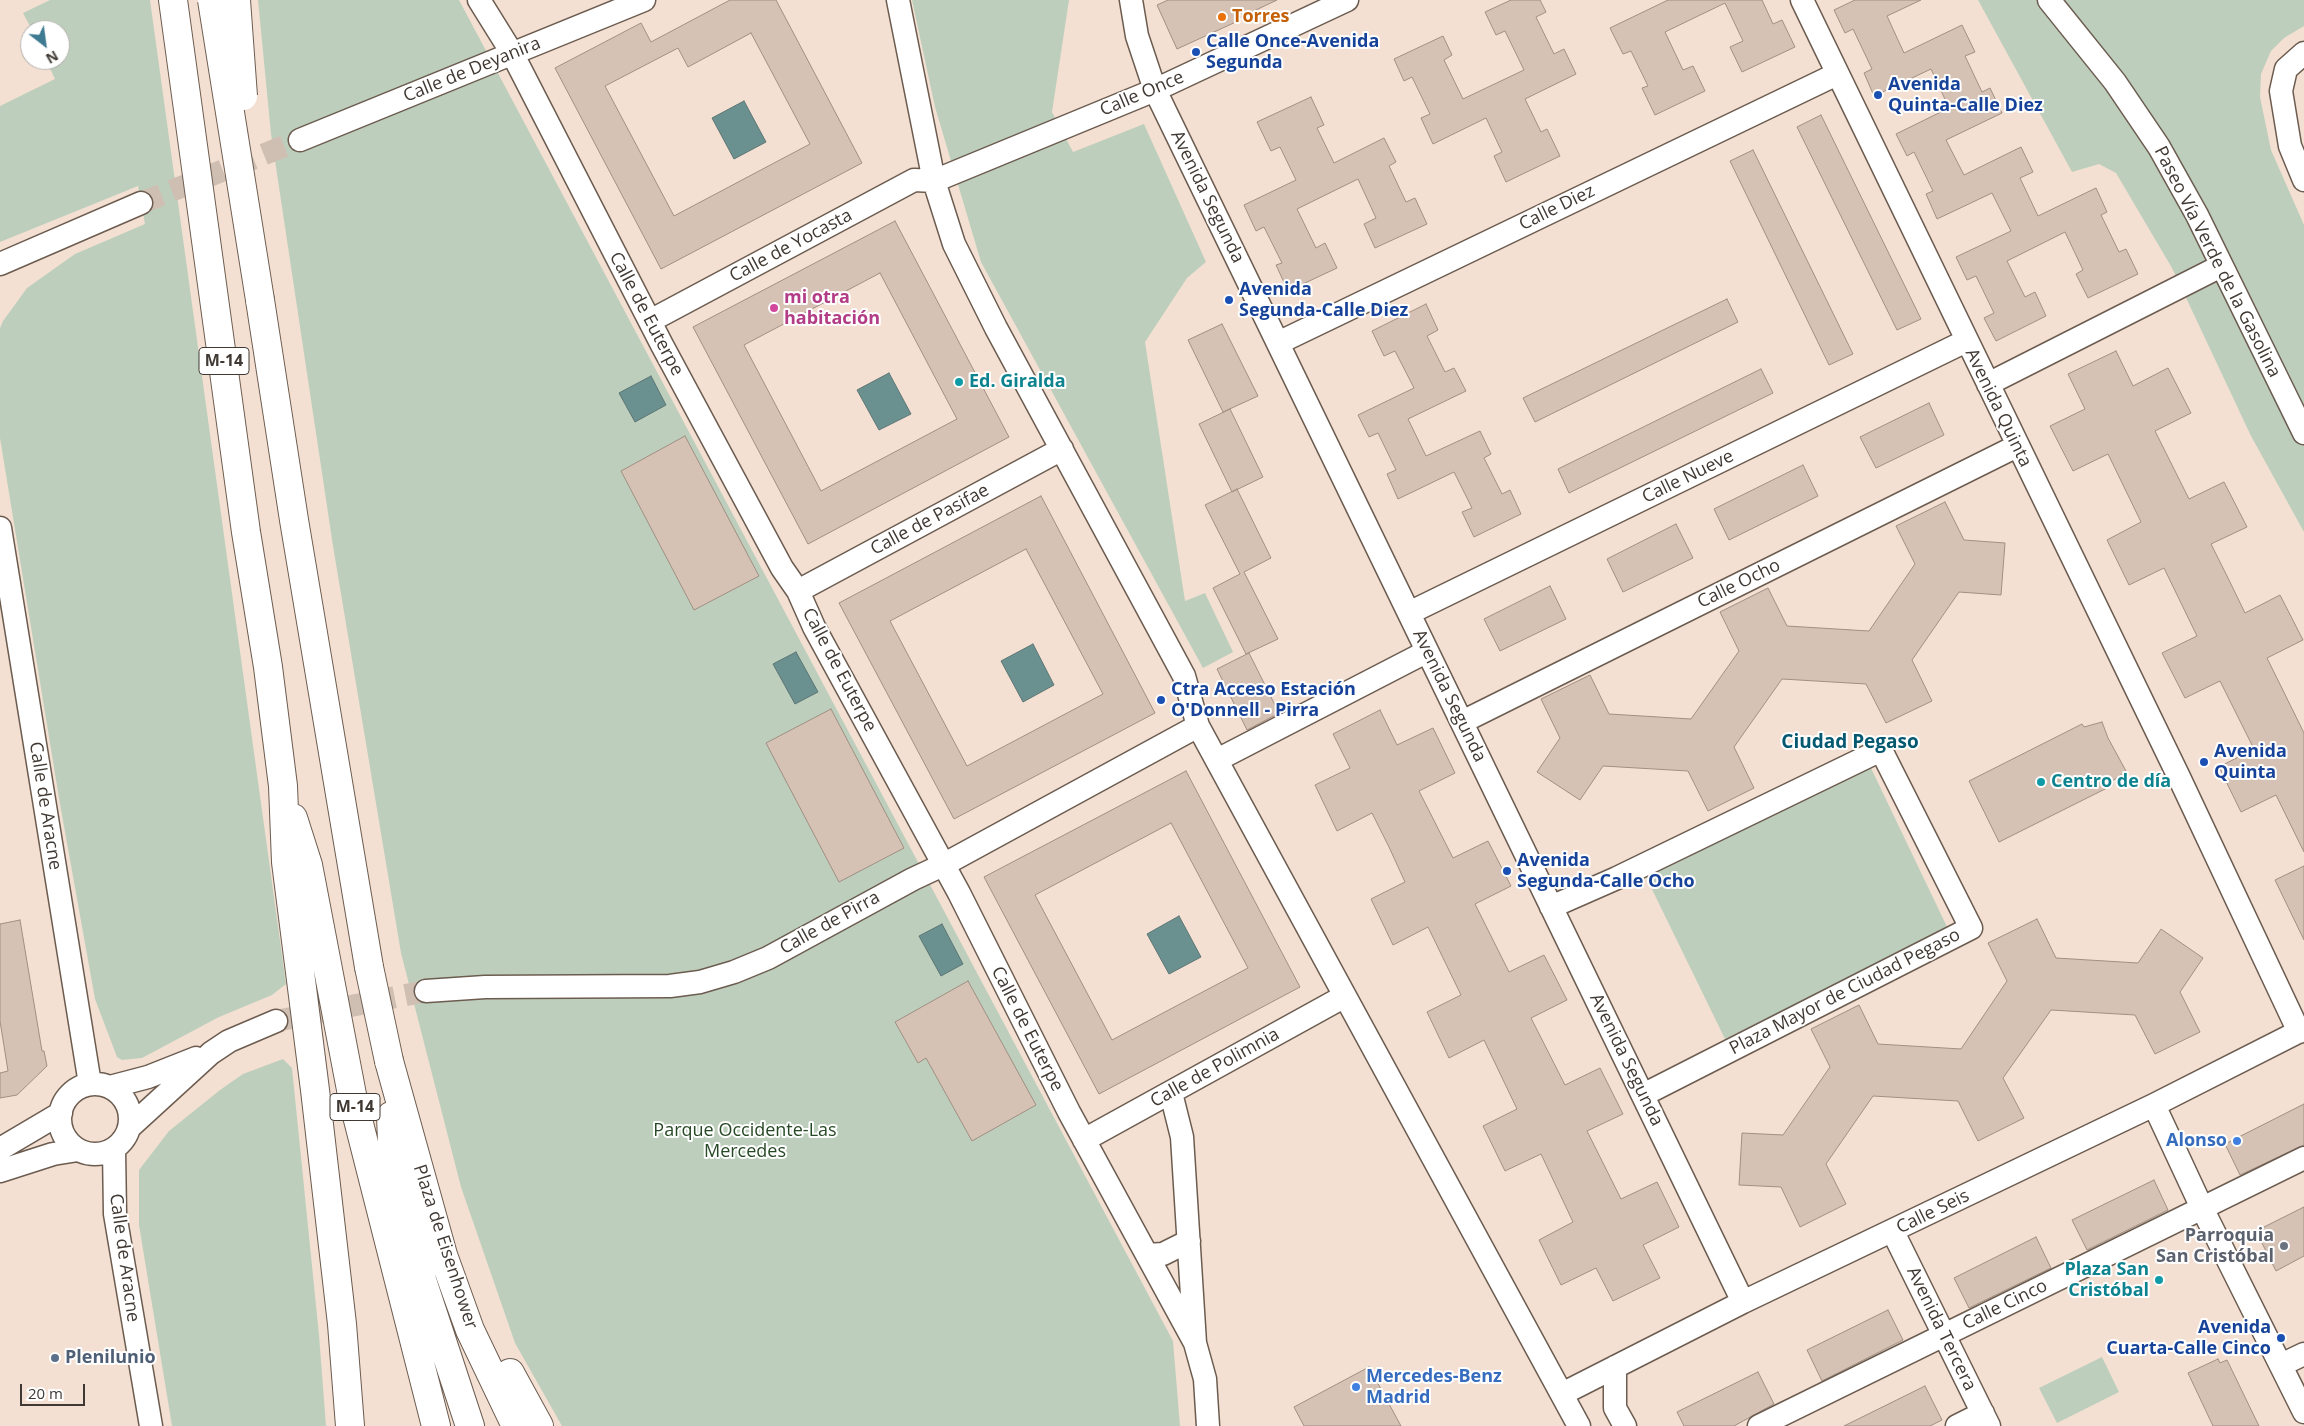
<!DOCTYPE html>
<html>
<head>
<meta charset="utf-8">
<style>
	body { margin:0 }
	#map { position:relative; width:2304px; height:1426px; overflow:hidden; background:#f3e0d2; font-family:"Open Sans",sans-serif }
	canvas { display:block }
	.north { position:absolute; left:20px; top:20px; width:50px; height:50px; box-sizing:border-box; background:#fff; border:1px solid #b3b0ad; border-radius:50%; rotate:150deg; font-size:14px; font-weight:700; line-height:20px; text-align:center; color:#403933 }
	.north::after { content:''; display:block; margin:auto; width:18px; height:22px; background:#3e7a91; clip-path:polygon(50% 0,100% 100%,50% 72%,0 100%) }
	.scale { position:absolute; left:20px; top:1384px; width:65px; height:22px; box-sizing:border-box; border:2px solid #403933; border-top:0; padding-left:6px; font-size:15px; line-height:18px; white-space:nowrap; color:#403933; -webkit-text-stroke:4px #fff; paint-order:stroke }
</style>
</head>
<body>
<div id="map">
<canvas width="2304" height="1426"></canvas>
<div class="north">N</div>
<div class="scale">20 m</div>
</div>
<script>
const ctx = document.querySelector('canvas').getContext('2d');
ctx.lineJoin = 'round';
function paint(path, color) { ctx.fillStyle = color; ctx.fill(path, 'evenodd'); }
const toPath = rows => new Path2D(rows.map(r => 'M' + r).join(''));
function trace(path, color, width, dash) { ctx.strokeStyle = color; ctx.lineWidth = width; ctx.lineCap = dash ? 'butt' : 'round'; ctx.setLineDash(dash || []); ctx.stroke(path); }
function drawText(font, color, halo, rows, align = 'center') {
  ctx.font = font + ' "Open Sans",sans-serif'; ctx.lineWidth = 4; ctx.setLineDash([]); ctx.textBaseline = 'middle'; ctx.strokeStyle = halo; ctx.fillStyle = color; for (const [text, x, y, turn = 0] of rows) {
    ctx.save(); ctx.translate(x, y); ctx.rotate((+turn || 0) * Math.PI / 180); ctx.textAlign = isNaN(turn) ? turn : align; if (halo) ctx.strokeText(text, 0, 0); ctx.fillText(text, 0, 0); ctx.restore();
  }
}
const green = toPath([
	[50,0,150,0,286,984,272,995,219,1017,142,1058,122,1060,117,1057,95,999,60,804,0,438,0,328,3,321,27,288,75,254,145,224,138,186,0,242,0,106,55,79,46,60,60,60,60,30,32,30,23,13],
	[258,0,459,0,1173,1341,1180,1426,562,1426,515,1343,461,1187,401,953,333,546,271,134],
	[912,0,1069,0,1052,112,1073,152,1144,124,1206,262,1187,278,1145,342,1185,601,1205,593,1233,652,1203,668,981,262,935,107],
	[1978,0,2304,0,2304,26,2284,38,2271,51,2261,74,2260,97,2271,150,2304,225,2304,532,2251,436,2172,268,2116,173,2099,164,2072,172],
	[1870,766,1949,931,1725,1039,1645,875],
	[283,1059,292,1068,319,1335,326,1426,172,1426,139,1225,139,1170,169,1131,220,1090,243,1074],
	[2102,1357,2119,1392,2057,1423,2039,1388]
]);
const water = toPath([
	[744,101,766,142,734,159,712,118,744,101],
	[889,373,911,414,879,430,857,390,889,373],
	[651,376,666,405,635,422,619,393,651,376],
	[1033,644,1054,685,1023,702,1001,661,1033,644],
	[796,652,818,692,795,704,773,664,796,652],
	[1179,916,1201,957,1169,974,1147,934,1179,916],
	[942,924,963,964,941,976,919,936,942,924]
]);
const building = toPath([
	[730,0,776,0,862,163,661,269,555,68,641,23,651,42,730,0],
	[751,33,810,144,674,216,605,86,678,48,688,67,751,33],
	[1168,0,1277,0,1237,19,1238,21,1177,49,1157,5,1168,0],
	[1511,0,1540,0,1546,12,1536,17,1554,54,1564,49,1576,74,1525,99,1541,132,1547,129,1560,156,1506,182,1494,156,1502,152,1486,118,1433,144,1421,118,1430,114,1412,77,1404,81,1394,59,1443,36,1452,55,1444,60,1463,99,1524,70,1505,31,1496,35,1485,12,1511,0],
	[1668,0,1762,0,1773,24,1782,20,1795,47,1742,72,1730,47,1743,41,1725,3,1665,32,1683,70,1693,66,1705,91,1655,115,1642,88,1648,86,1631,51,1623,54,1610,28,1668,0],
	[1855,0,1921,0,1887,16,1904,53,1962,25,1975,52,1965,56,1982,92,1990,88,2002,113,1946,140,1964,175,2021,147,2033,172,2020,178,2038,216,2096,188,2107,212,2101,215,2119,252,2126,249,2138,274,2088,298,2076,274,2083,270,2065,232,2007,261,2025,297,2035,292,2046,316,1996,341,1984,318,1994,313,1976,276,1967,280,1956,257,2011,231,1992,193,1937,219,1926,194,1933,191,1914,152,1907,156,1896,134,1949,108,1931,69,1874,96,1864,73,1872,69,1853,29,1845,33,1834,10,1855,0],
	[1311,97,1324,125,1317,128,1334,163,1384,138,1396,162,1389,166,1406,202,1415,198,1427,224,1375,248,1364,224,1376,218,1358,179,1297,209,1316,248,1325,243,1337,268,1288,291,1276,265,1282,263,1264,227,1256,231,1244,205,1296,180,1280,147,1271,151,1257,122,1311,97],
	[1821,115,1921,319,1897,330,1797,127,1821,115],
	[1753,150,1853,354,1829,365,1730,161,1753,150],
	[895,221,1009,437,808,544,693,327,895,221],
	[880,273,957,419,821,491,744,345,880,273],
	[1727,299,1738,322,1535,422,1523,398,1727,299],
	[1426,304,1438,330,1427,336,1445,372,1454,368,1466,391,1408,419,1426,456,1480,431,1491,454,1484,458,1502,494,1510,490,1521,514,1474,537,1462,512,1472,508,1454,472,1398,499,1387,474,1396,470,1378,433,1369,437,1358,415,1414,388,1395,351,1384,356,1372,331,1426,304],
	[1222,324,1258,396,1223,412,1188,340,1222,324],
	[2116,351,2133,386,2168,368,2191,413,2155,431,2189,499,2224,482,2247,527,2211,544,2228,578,2245,613,2280,595,2303,640,2267,658,2304,733,2304,852,2276,795,2241,812,2219,767,2254,749,2220,681,2185,698,2162,653,2197,636,2164,568,2129,585,2107,540,2141,522,2108,454,2073,471,2050,426,2085,409,2068,374,2116,351],
	[1761,369,1773,393,1569,493,1558,469,1761,369],
	[1929,403,1944,435,1876,468,1860,437,1929,403],
	[1230,409,1263,477,1232,492,1199,424,1230,409],
	[685,436,759,576,694,610,621,471,685,436],
	[1803,465,1818,496,1729,540,1714,509,1803,465],
	[1237,489,1271,558,1244,572,1278,639,1246,654,1213,588,1240,574,1205,505,1237,489],
	[1041,496,1155,713,954,819,839,603,1041,496],
	[1026,549,1103,694,967,766,890,621,1026,549],
	[1945,502,1964,540,2005,543,2001,595,1959,592,1912,660,1932,701,1886,723,1866,684,1782,679,1734,747,1754,788,1708,811,1688,771,1603,766,1580,800,1537,772,1560,738,1541,699,1590,675,1609,714,1691,719,1739,651,1720,612,1768,588,1787,626,1869,631,1915,564,1896,526,1945,502],
	[1676,524,1693,558,1623,592,1607,559,1676,524],
	[1550,586,1566,619,1500,651,1484,619,1550,586],
	[1249,653,1279,713,1247,730,1217,669,1249,653],
	[831,709,904,848,839,882,766,743,831,709],
	[1380,710,1397,745,1433,728,1455,773,1419,791,1453,858,1488,841,1511,886,1475,904,1509,972,1544,955,1567,1000,1531,1018,1565,1085,1600,1068,1623,1114,1587,1131,1621,1199,1657,1182,1679,1227,1643,1245,1660,1278,1613,1301,1596,1268,1561,1285,1539,1240,1573,1222,1541,1154,1505,1171,1483,1126,1517,1109,1484,1040,1449,1058,1427,1012,1461,995,1428,927,1393,945,1371,899,1405,882,1389,847,1372,813,1337,831,1315,785,1350,768,1333,734,1380,710],
	[2102,722,2108,738,2126,771,2111,782,2113,785,1999,842,1969,781,2082,724,2084,727,2102,722],
	[1186,771,1300,987,1099,1094,984,877,1186,771],
	[1171,823,1248,968,1112,1040,1035,895,1171,823],
	[2304,866,2304,940,2275,880,2304,866],
	[2037,919,2056,958,2138,963,2161,929,2203,958,2180,992,2200,1032,2155,1054,2135,1015,2051,1010,2003,1078,2024,1118,1978,1141,1958,1101,1873,1096,1826,1164,1846,1204,1800,1227,1781,1187,1739,1185,1742,1133,1783,1135,1830,1067,1811,1029,1859,1005,1878,1044,1961,1049,2007,981,1988,943,2037,919],
	[20,920,42,1051,44,1051,47,1066,17,1095,0,1098,0,1073,8,1071,0,1021,0,924,20,920],
	[968,981,1036,1105,972,1141,926,1058,918,1063,895,1022,968,981],
	[2304,1104,2304,1145,2240,1175,2225,1144,2304,1104],
	[2154,1180,2168,1210,2087,1250,2072,1220,2154,1180],
	[2304,1207,2304,1256,2276,1271,2258,1235,2261,1233,2260,1229,2304,1207],
	[2036,1237,2051,1268,1969,1308,1954,1278,2036,1237],
	[1888,1310,1903,1340,1822,1381,1807,1350,1888,1310],
	[2218,1359,2220,1363,2227,1360,2259,1426,2213,1426,2188,1373,2218,1359],
	[1369,1367,1401,1426,1304,1426,1294,1407,1369,1367],
	[1758,1372,1774,1404,1734,1426,1684,1426,1677,1412,1758,1372],
	[1925,1386,1942,1420,1930,1426,1844,1426,1925,1386]
]);
const minorTunnel = toPath([
	[141,203,300,140],
	[276,1021,426,991]
]);
const minor = toPath([
	[479,0,512,53,662,345,782,568,798,591,814,627,959,893,1069,1112,1195,1343],
	[898,0,934,181,954,244,996,328,1184,676,1198,726,1579,1426],
	[1131,0,1137,36,1155,90,1743,1302],
	[1802,0,2178,775,2299,1032],
	[2049,0,2115,82,2159,147,2197,215,2304,433],
	[2304,53,2286,69,2281,91,2290,146,2304,180],
	[300,140,644,0],
	[0,264,141,203],
	[650,321,914,180,934,181,1155,90,1347,0],
	[1278,343,1837,74],
	[1988,384,2221,266],
	[0,528,90,1084],
	[798,591,1062,449],
	[1409,613,1966,341],
	[1462,722,2017,446],
	[1217,760,1426,652],
	[1551,907,1617,878,1881,750,1971,928,1643,1095],
	[426,991,485,987,670,986,700,982,734,972,768,958,913,879,943,865,1198,726],
	'60 1119a35 35 0 1 1 70 0a35 35 0 1 1-70 0Z',
	[110,1087,148,1077,196,1058],
	[1171,1093,1182,1137,1195,1343,1205,1379,1208,1426],
	[2154,1105,2202,1208,2304,1412],
	[130,1127,211,1053,229,1041,276,1021],
	[1084,1140,1345,996],
	[0,1149,61,1113],
	[114,1149,115,1214,151,1426],
	[0,1171,53,1154,78,1150],
	[1893,1232,1989,1426],
	[1147,1255,1163,1254,1189,1241],
	[2281,1365,2304,1354],
	[1615,1367,1615,1408,1625,1426],
	[1562,1394,1743,1302,2154,1105,2304,1029],
	[1759,1426,2304,1158],
	[1957,1426,1983,1413]
]);
const highway = toPath([
	[173,0,246,532,268,667,283,786,286,862,315,1090,342,1324,350,1426],
	[260,300,294,520,369,967],
	[293,818,308,865,353,1100,436,1426],
	[389,1061,443,1255,470,1330,516,1426],
	[391,1116,392,1141,422,1280,470,1426],
	[510,1373,539,1426]
]);
const highwayBridge = toPath([
	[212,0,260,300],
	[236,0,243,96],
	[369,967,389,1061]
]);
const markers = [
	[1222,17,5,"#e8710a"],
	[1196,52,5,"#1a4fb4"],
	[1878,95,5,"#1a4fb4"],
	[1229,300,5,"#1a4fb4"],
	[774,308,5,"#d1479c"],
	[959,382,5,"#0f9aa8"],
	[1161,700,5,"#1a4fb4"],
	[2204,762,5,"#1a4fb4"],
	[2041,782,5,"#0f9aa8"],
	[1507,871,5,"#1a4fb4"],
	[2237,1141,5,"#3f7fe0"],
	[2284,1246,5,"#6b7280"],
	[2159,1280,5,"#0f9aa8"],
	[2281,1338,5,"#1a4fb4"],
	[55,1358,5,"#5c6f8a"],
	[1356,1387,5,"#3f7fe0"]
];
const shields = [
	[224,361,50],
	[355,1107,50]
];
const shieldNames = [
	["M-14",224,361],
	["M-14",355,1107]
];
const foodNames = [
	["Torres",1232,17]
];
const transitNames = [
	["Calle Once-Avenida",1206,42],
	["Segunda",1206,63],
	["Avenida",1888,85],
	["Quinta-Calle Diez",1888,106],
	["Avenida",1239,290],
	["Segunda-Calle Diez",1239,311],
	["Ctra Acceso Estación",1171,690],
	["O'Donnell - Pirra",1171,711],
	["Avenida",2214,752],
	["Quinta",2214,773],
	["Avenida",1517,861],
	["Segunda-Calle Ocho",1517,882],
	["Avenida",2271,1328,"right"],
	["Cuarta-Calle Cinco",2271,1349,"right"]
];
const streetNames = [
	["Calle de Deyanira",472,70,-22],
	["Calle Once",1142,94,-23],
	["Avenida Segunda",1207,197,64],
	["Calle Diez",1557,208,-26],
	["Calle de Yocasta",791,246,-28],
	["Paseo Vía Verde de la Gasolina",2217,262,63],
	["Calle de Euterpe",646,314,62],
	["Avenida Quinta",1998,408,64],
	["Calle Nueve",1688,477,-26],
	["Calle de Pasifae",930,520,-28],
	["Calle Ocho",1739,584,-26],
	["Calle de Euterpe",839,670,62],
	["Avenida Segunda",1449,696,64],
	["Calle de Aracne",45,806,81],
	["Calle de Pirra",830,923,-29],
	["Plaza Mayor de Ciudad Pegaso",1845,992,-27],
	["Calle de Euterpe",1027,1029,63],
	["Avenida Segunda",1626,1060,64],
	["Calle de Polimnia",1215,1068,-29],
	["Calle Seis",1933,1212,-26],
	["Plaza de Eisenhower",445,1247,72],
	["Calle de Aracne",124,1258,82],
	["Calle Cinco",2005,1305,-26],
	["Avenida Tercera",1941,1329,64]
];
const hotelNames = [
	["mi otra",784,298],
	["habitación",784,319]
];
const cultureNames = [
	["Ed. Giralda",969,382],
	["Centro de día",2051,782],
	["Plaza San",2149,1270,"right"],
	["Cristóbal",2149,1291,"right"]
];
const parkNames = [
	["Parque Occidente-Las",745,1131],
	["Mercedes",745,1152]
];
const shopNames = [
	["Alonso",2227,1141],
	["Mercedes-Benz",1366,1377,"left"],
	["Madrid",1366,1398,"left"]
];
const worshipNames = [
	["Parroquia",2274,1236],
	["San Cristóbal",2274,1257]
];
const serviceNames = [
	["Plenilunio",65,1358]
];
const neighbourhoodNames = [
	["Ciudad Pegaso",1850,743]
];
paint(green, '#bdcfbc');
paint(water, '#6a9090');
trace(water, '#5d7674', 1);
paint(building, '#d5c2b5');
trace(building, '#a08f82', 1);
trace(minorTunnel, '#cfbfb2', 22, [22, 11]);
trace(minor, '#6c5c50', 25);
trace(highway, '#6c5c50', 30);
trace(minor, '#fff', 22);
trace(highway, '#fff', 28);
trace(highwayBridge, '#6c5c50', 30, []);
trace(highwayBridge, '#fff', 28);
for (const [x, y, r, color] of markers) { const dot = new Path2D(); dot.arc(x, y, r, 0, 2 * Math.PI); ctx.fillStyle = color; ctx.fill(dot); trace(dot, '#fff', 2); }
for (const [x, y, w] of shields) { const box = new Path2D(); box.roundRect(x - w / 2, y - 13.5, w, 27, 4); ctx.fillStyle = '#fff'; ctx.fill(box); trace(box, '#403933', 1); }
drawText('bold 16px', '#403933', null, shieldNames);
drawText('bold 18px', '#c56008', '#fff', foodNames, 'left');
drawText('bold 18px', '#164399', '#fff', transitNames, 'left');
drawText('18px', '#403933', '#fff', streetNames);
drawText('bold 18px', '#b23c85', '#fff', hotelNames, 'left');
drawText('bold 18px', '#0d838f', '#fff', cultureNames, 'left');
drawText('18px', '#264824', '#fff', parkNames);
drawText('bold 18px', '#366cbe', '#fff', shopNames, 'right');
drawText('bold 18px', '#5b616d', '#fff', worshipNames, 'right');
drawText('bold 18px', '#4e5e75', '#fff', serviceNames, 'left');
drawText('bold 19px', '#045870', '#fff', neighbourhoodNames);
</script>
</body>
</html>
